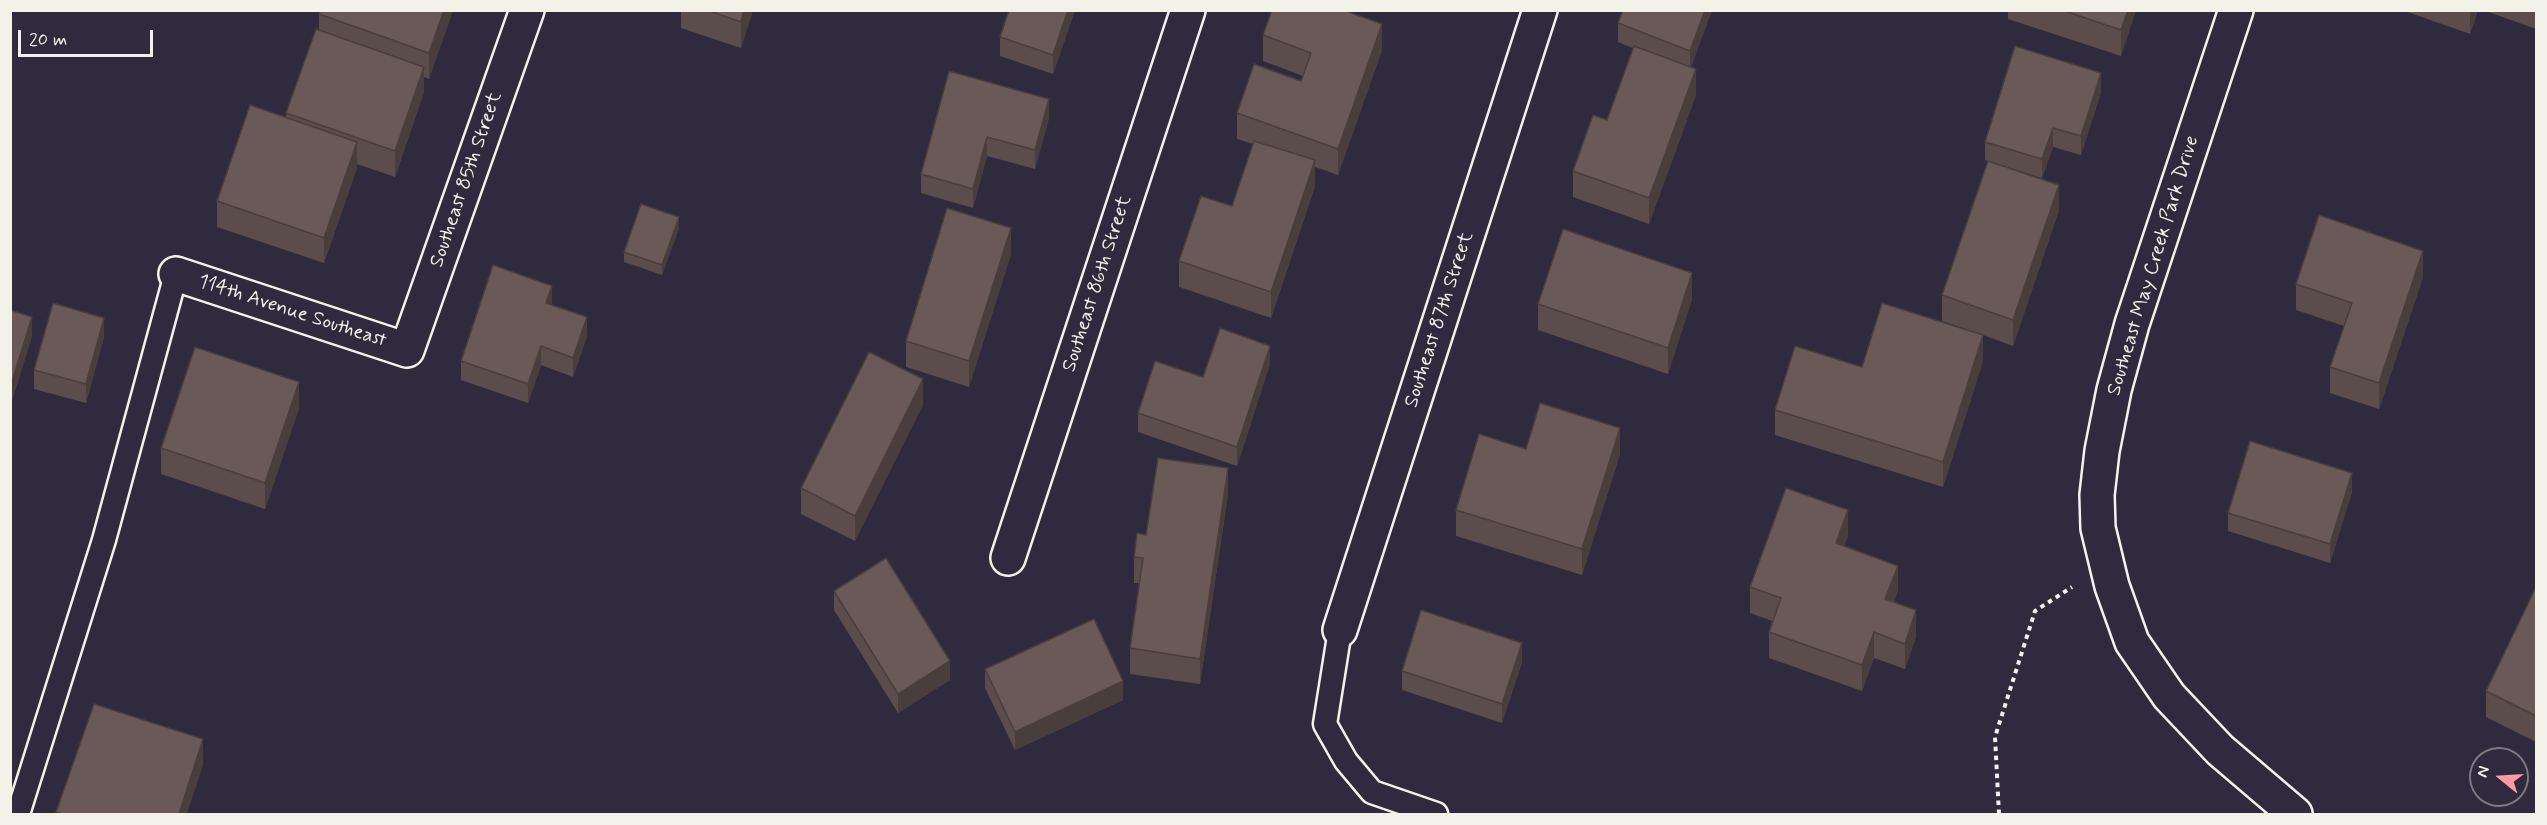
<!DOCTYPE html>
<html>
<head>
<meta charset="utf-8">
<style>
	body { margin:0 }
	#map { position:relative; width:2547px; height:825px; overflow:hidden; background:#2f2a3d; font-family:Mynerve,sans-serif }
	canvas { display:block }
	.frame { position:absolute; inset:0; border:12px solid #f4f1e8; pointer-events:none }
	.north { position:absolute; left:2469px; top:747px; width:60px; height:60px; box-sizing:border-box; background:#2f2a3d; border:2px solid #7e7a81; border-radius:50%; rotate:288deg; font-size:16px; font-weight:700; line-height:24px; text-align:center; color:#f4f1e8 }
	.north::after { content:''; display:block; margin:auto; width:21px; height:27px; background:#ff9aa2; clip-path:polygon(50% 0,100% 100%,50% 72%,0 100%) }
	.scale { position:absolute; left:18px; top:30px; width:135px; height:27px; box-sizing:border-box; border:3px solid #f4f1e8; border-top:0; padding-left:8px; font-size:18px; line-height:21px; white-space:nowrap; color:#f4f1e8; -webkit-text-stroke:4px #2f2a3d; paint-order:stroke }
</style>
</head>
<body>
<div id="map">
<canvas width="2547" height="825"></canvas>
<div class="frame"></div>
<div class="north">N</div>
<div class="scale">20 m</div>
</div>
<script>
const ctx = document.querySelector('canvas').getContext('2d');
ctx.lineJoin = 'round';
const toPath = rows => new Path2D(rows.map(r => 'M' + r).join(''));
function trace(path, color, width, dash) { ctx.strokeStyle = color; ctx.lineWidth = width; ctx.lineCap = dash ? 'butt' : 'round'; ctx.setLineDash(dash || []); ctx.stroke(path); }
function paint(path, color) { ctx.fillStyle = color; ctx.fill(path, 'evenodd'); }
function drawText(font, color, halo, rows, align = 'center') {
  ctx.font = font + ' Mynerve,sans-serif'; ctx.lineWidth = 5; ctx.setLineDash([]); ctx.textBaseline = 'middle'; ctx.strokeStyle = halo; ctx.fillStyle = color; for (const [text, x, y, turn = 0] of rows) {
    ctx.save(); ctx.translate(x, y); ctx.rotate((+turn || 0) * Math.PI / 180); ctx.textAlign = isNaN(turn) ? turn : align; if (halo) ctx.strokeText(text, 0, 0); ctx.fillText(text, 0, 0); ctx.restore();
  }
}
const path = toPath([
	[1999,814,1995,737,2035,611,2072,587]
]);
const lane = toPath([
	[1340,630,1325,724,1346,761,1372,792,1436,814],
	[18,814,104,540,176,274]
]);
const street = toPath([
	[176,274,407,350,527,10],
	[1008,558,1188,10],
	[1340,630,1540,10]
]);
const secondary = toPath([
	[2236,10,2132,324,2114,390,2102,451,2097,495,2098,528,2112,586,2132,642,2169,696,2220,750,2295,814]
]);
const wall = toPath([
	[321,10,453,10,429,79,424,77,424,92,395,177,357,164,357,168,324,263,217,227,217,201,286,117,286,113,319,30,319,14],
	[681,10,753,10,741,48,681,28],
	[1009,10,1075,10,1053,74,1000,56,1000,37],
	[1623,10,1712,10,1691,67,1696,95,1649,224,1573,197,1573,171,1607,120,1633,48,1618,42,1618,23],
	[2008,10,2136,10,2121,56,2008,19],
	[2402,10,2478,10,2470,34],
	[2483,10,2536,10,2536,29],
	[1263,35,1382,50,1338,175,1315,167,1315,186,1271,318,1179,287,1179,261,1232,206,1253,144,1237,139,1237,113,1301,81,1303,76,1263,61],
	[949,71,1049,118,1035,169,987,156,973,208,921,193,921,174],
	[2101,92,2081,155,2053,147,2042,178,1996,164,2059,210,2013,346,1983,335,1983,361,1943,487,1775,435,1775,410,1862,367,1966,329,1942,321,1942,295,1988,161,1985,160,1985,142],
	[679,228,662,275,624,262,624,252],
	[1011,254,969,387,906,367,906,341],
	[2423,277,2379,409,2330,393,2330,367,2344,326,2296,310,2296,284],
	[1692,299,1668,374,1538,330,1538,304],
	[552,305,587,336,573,377,541,365,528,403,461,380,461,361],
	[10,310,32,336,11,404,10,404],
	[104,337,86,403,34,389,34,370],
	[1270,364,1237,466,1138,432,1138,413,1203,377],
	[923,405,855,541,801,514,801,488],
	[299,408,265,509,161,474,161,448],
	[1526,449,1620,454,1582,575,1456,536,1456,510],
	[2352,492,2330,563,2228,531,2228,513],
	[1228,494,1200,684,1130,674,1130,648,1140,583,1134,583,1134,557,1146,535],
	[1848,536,1844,546,1898,591,1894,602,1916,636,1905,669,1874,658,1862,691,1769,658,1769,632,1772,621,1750,613,1750,587],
	[2536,587,2536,742,2486,717,2486,691],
	[834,591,950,680,898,713,834,610],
	[1522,662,1502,723,1402,690,1402,671],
	[985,669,1123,700,1015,750,985,688]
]);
const shadedWall = toPath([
	[444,10,453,10,429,79,429,53],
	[744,10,753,10,741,48,741,22],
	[1068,10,1075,10,1053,74,1053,55],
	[1705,10,1712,10,1690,70,1690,51],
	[2128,10,2136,10,2121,56,2121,30],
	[2470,10,2478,10,2470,34],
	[1382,24,1382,50,1338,175,1338,149],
	[424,67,424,92,395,177,395,151],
	[1696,69,1696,95,1649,224,1649,198],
	[2101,73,2101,92,2081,155,2081,136],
	[1049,99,1049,118,1035,169,1035,150],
	[2053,128,2053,147,2042,178,2042,159],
	[987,137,987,156,973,208,973,189],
	[357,142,357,168,324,263,324,238],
	[1315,160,1315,186,1271,318,1271,292],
	[2059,185,2059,210,2013,346,2013,320],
	[679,217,679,228,662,275,662,265],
	[1011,228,1011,254,969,387,969,361],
	[2423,251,2423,277,2379,409,2379,383],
	[1692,273,1692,299,1668,374,1668,348],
	[552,286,552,304,546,303],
	[32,317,32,336,11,404,11,385],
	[587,317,587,336,573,377,573,358],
	[104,318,104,337,86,403,86,384],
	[1983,335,1983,361,1943,487,1943,462],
	[541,346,541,365,528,403,528,384],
	[1270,346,1270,364,1237,466,1237,447],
	[923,379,923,405,855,541,855,516],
	[299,382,299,408,265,509,265,483],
	[1620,428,1620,454,1582,575,1582,549],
	[1228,468,1228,494,1200,684,1200,659],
	[2352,473,2352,492,2330,563,2330,544],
	[1848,510,1848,536,1836,569,1836,543],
	[1898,566,1898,591,1885,625,1885,599],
	[1916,610,1916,636,1905,669,1905,644],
	[1874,632,1874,658,1862,691,1862,665],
	[1522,643,1522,662,1502,723,1502,704],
	[950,661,950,680,898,713,898,694],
	[1123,681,1123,700,1015,750,1015,732],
	[203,739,203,765,187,814,179,814]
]);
const building = toPath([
	[321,10,444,10,429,53,319,14,321,10],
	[707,10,744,10,741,22,707,10],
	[1009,10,1068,10,1053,55,1000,37,1009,10],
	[1272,10,1343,10,1382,24,1338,149,1237,113,1254,64,1301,81,1311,53,1263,35,1272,10],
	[1623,10,1705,10,1690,51,1618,23,1623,10],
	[2062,10,2128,10,2121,30,2062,10],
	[316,29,424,67,395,151,286,113,316,29],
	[1634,46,1696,69,1649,198,1573,171,1593,115,1607,120,1634,46],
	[2015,46,2101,73,2081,136,2053,128,2042,159,1985,142,2015,46],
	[949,71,1049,99,1035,150,987,137,973,189,921,174,949,71],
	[250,105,357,142,324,238,217,201,250,105],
	[1254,141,1315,160,1271,292,1179,261,1201,196,1232,206,1254,141],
	[1988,161,2059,185,2013,320,1942,295,1988,161],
	[641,204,679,217,662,265,624,252,641,204],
	[947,208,1011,228,969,361,906,341,947,208],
	[2319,215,2423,251,2379,383,2330,367,2352,303,2296,284,2319,215],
	[1563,229,1692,273,1668,348,1538,304,1563,229],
	[493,265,552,286,546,303,587,317,573,358,541,346,528,384,461,361,493,265],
	[53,303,104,318,86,384,34,370,53,303],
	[1882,303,1983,335,1943,462,1775,410,1795,346,1862,367,1882,303],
	[10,310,32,317,11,385,10,385,10,310],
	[1220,328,1270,346,1237,447,1138,413,1155,361,1203,377,1220,328],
	[195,347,299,382,265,483,161,448,195,347],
	[869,352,923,379,855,516,801,488,869,352],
	[1540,403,1620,428,1582,549,1456,510,1479,434,1526,449,1540,403],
	[2250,441,2352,473,2330,544,2228,513,2250,441],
	[1158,458,1228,468,1200,659,1130,648,1143,558,1134,557,1137,533,1146,535,1158,458],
	[1786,488,1848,510,1836,543,1898,566,1885,599,1916,610,1905,644,1874,632,1862,665,1769,632,1781,598,1750,587,1786,488],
	[886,558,950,661,898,694,834,591,886,558],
	[2536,587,2536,716,2486,691,2536,587],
	[1421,610,1522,643,1502,704,1402,671,1421,610],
	[1094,619,1123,681,1015,732,985,669,1094,619],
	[94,704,203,739,179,814,62,814,56,812,94,704]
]);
const streetNames = [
	["Southeast 85th Street",467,180,-71],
	["Southeast May Creek Park Drive",2154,266,-73],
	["Southeast 86th Street",1098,284,-72],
	["114th Avenue Southeast",292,312,18],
	["Southeast 87th Street",1440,320,-72]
];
trace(lane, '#f4f1e8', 27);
trace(street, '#f4f1e8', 38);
trace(secondary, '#f4f1e8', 38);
trace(path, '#f4f1e8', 4, [4.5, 4.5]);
trace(lane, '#2f2a3d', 22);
trace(street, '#2f2a3d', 33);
trace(secondary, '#2f2a3d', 33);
paint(wall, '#5a4d4b');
paint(shadedWall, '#4a3e3d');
paint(building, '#695957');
trace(building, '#4a3e3d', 1.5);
drawText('20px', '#f4f1e8', '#2f2a3d', streetNames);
</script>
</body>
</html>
